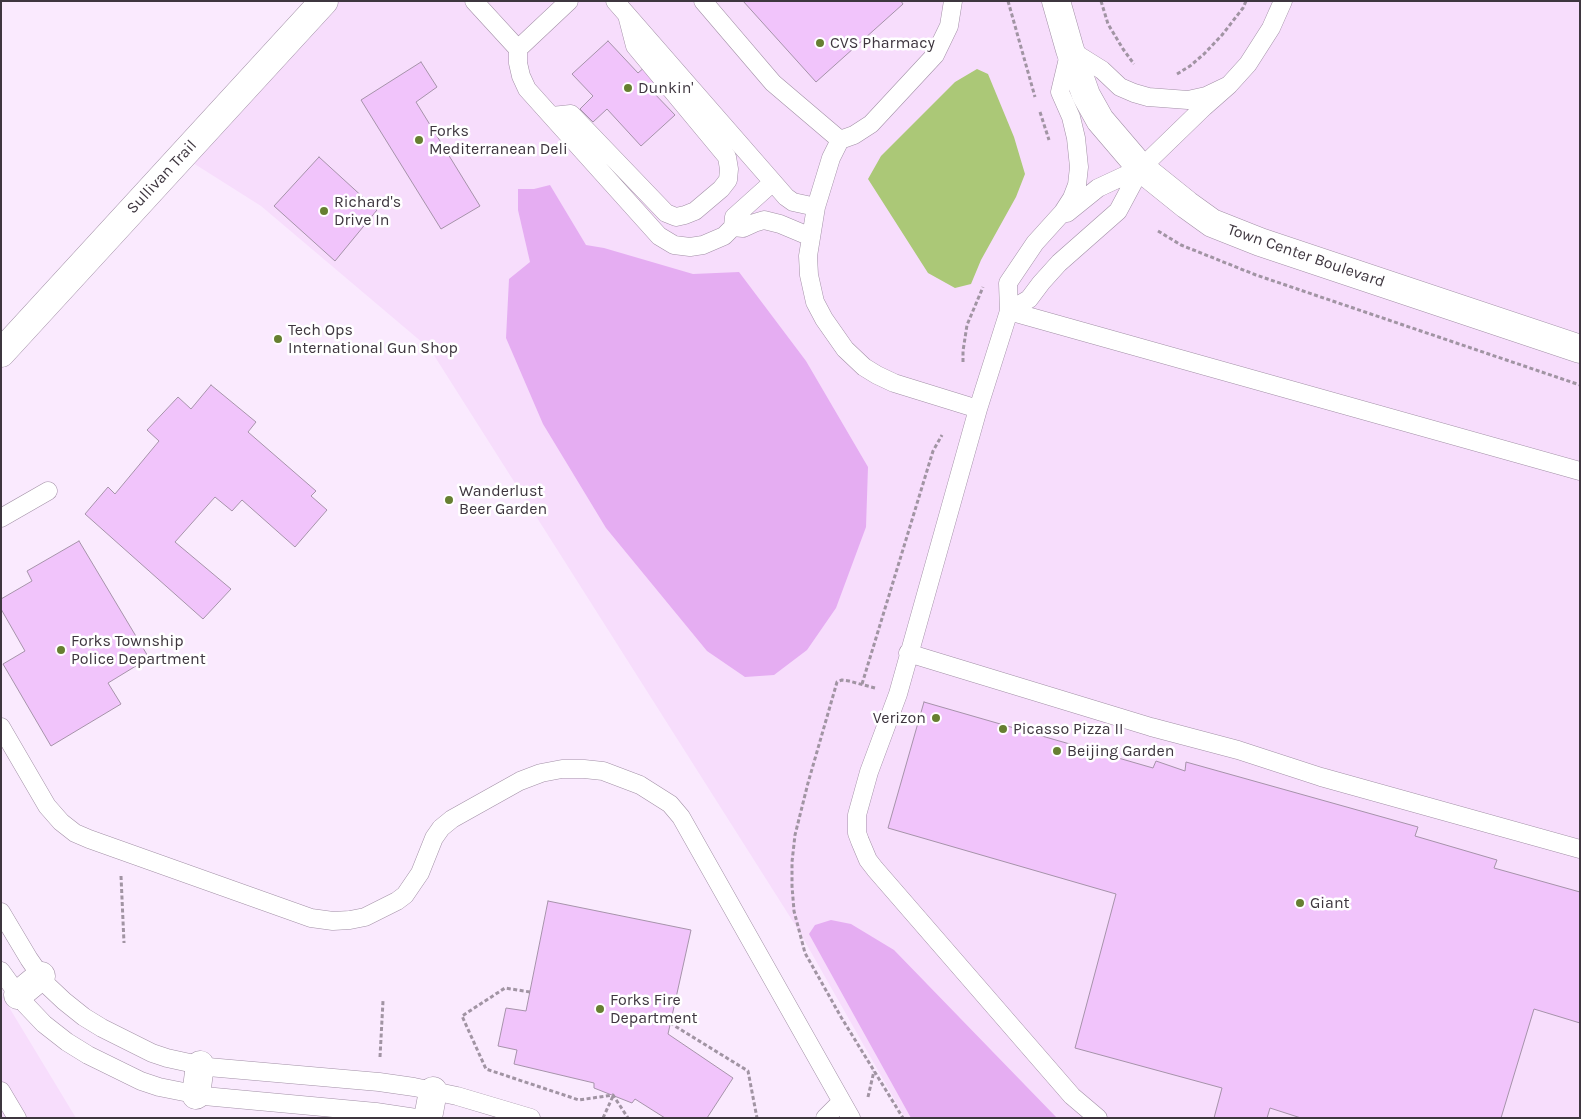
<!DOCTYPE html>
<html>
<head>
<meta charset="utf-8">
<style>
	body { margin:0 }
	#map { position:relative; width:1581px; height:1119px; overflow:hidden; background:#faeafe; font-family:Karla,sans-serif }
	canvas { display:block }
	.frame { position:absolute; inset:0; border:2px solid #3e363f; pointer-events:none }
</style>
</head>
<body>
<div id="map">
<canvas width="1581" height="1119"></canvas>
<div class="frame"></div>
</div>
<script>
const ctx = document.querySelector('canvas').getContext('2d');
ctx.lineJoin = 'round';
function paint(path, color) { ctx.fillStyle = color; ctx.fill(path, 'evenodd'); }
const toPath = rows => new Path2D(rows.map(r => 'M' + r).join(''));
function trace(path, color, width, dash) { ctx.strokeStyle = color; ctx.lineWidth = width; ctx.lineCap = dash ? 'butt' : 'round'; ctx.setLineDash(dash || []); ctx.stroke(path); }
function drawText(font, color, halo, rows, align = 'center') {
  ctx.font = font + ' Karla,sans-serif'; ctx.lineWidth = 5; ctx.setLineDash([]); ctx.textBaseline = 'middle'; ctx.strokeStyle = halo; ctx.fillStyle = color; for (const [text, x, y, turn = 0] of rows) {
    ctx.save(); ctx.translate(x, y); ctx.rotate((+turn || 0) * Math.PI / 180); ctx.textAlign = isNaN(turn) ? turn : align; if (halo) ctx.strokeText(text, 0, 0); ctx.fillText(text, 0, 0); ctx.restore();
  }
}
const built = toPath([
	[324,1,1580,1,1580,1118,905,1118,799,931,430,349,261,206,182,156],
	[1,994,76,1118,1,1118]
]);
const forest = toPath([
	[977,69,988,74,1014,137,1025,174,1016,197,981,260,971,284,955,288,928,273,868,179,881,156,955,82]
]);
const water = toPath([
	[550,185,586,245,604,248,693,274,739,272,806,361,868,467,866,527,836,608,807,650,774,675,745,677,707,651,606,528,543,424,506,338,509,279,530,262,518,210,518,189,534,189],
	[831,920,851,924,894,950,1057,1118,911,1118,809,934,815,925]
]);
const building = toPath([
	[743,1,901,1,903,4,816,82,743,1],
	[608,41,638,73,646,66,659,81,650,89,675,115,641,146,607,109,593,122,580,109,593,96,572,74,608,41],
	[421,62,437,87,416,102,480,206,441,229,361,100,421,62],
	[319,157,377,210,335,261,274,206,319,157],
	[211,385,256,422,248,432,316,491,311,496,327,510,295,547,242,500,232,511,215,497,175,542,231,589,203,619,85,514,108,487,115,494,159,441,147,430,178,397,191,409,211,385],
	[79,541,149,658,108,683,121,704,51,746,3,664,25,651,1,609,1,599,32,581,27,571,79,541],
	[924,702,1153,768,1156,761,1185,771,1186,762,1418,827,1415,836,1497,860,1494,868,1580,892,1580,1023,1534,1009,1501,1118,1301,1118,1270,1108,1267,1118,1214,1118,1222,1088,1075,1048,1116,894,888,828,924,702],
	[548,901,691,930,668,1034,733,1078,707,1118,665,1118,635,1099,632,1103,594,1088,594,1083,514,1064,517,1050,498,1046,506,1008,526,1011,548,901]
]);
const path = toPath([
	[1008,1,1035,97],
	[1101,1,1108,24,1123,49,1134,64],
	[1177,74,1190,66,1204,54,1222,35,1243,8,1246,1],
	[1040,112,1049,140],
	[1158,231,1181,245,1256,275,1580,385],
	[963,362,963,351,967,325,983,287],
	[862,684,933,451,942,435],
	[875,688,849,681,842,680,837,682,808,783,795,835,792,862,792,886,794,911,805,953,841,1017,903,1118],
	[121,876,124,943],
	[530,992,505,988,462,1016,486,1069,579,1100,613,1095,628,1118],
	[670,1023,748,1071,757,1118],
	[380,1057,383,1001],
	[868,1097,874,1071],
	[603,1118,613,1096]
]);
const lane = toPath([
	[474,1,518,49],
	[569,1,518,49,518,63,521,76,527,89,659,236,674,245,690,247,703,245,724,236,733,227,743,228,754,223,764,220,780,224,811,237],
	[615,1,786,197,793,202,816,207],
	[703,1,773,83,840,140],
	[953,1,949,26,935,55,871,124,854,135,840,140,831,158,816,207,808,256,809,275,815,302,824,319,845,349,864,367,877,375,894,383,978,409],
	[552,116,571,114,666,213,676,217,685,215,695,211,721,189,728,180,729,169,727,157,635,46,627,15],
	[1067,213,1098,188,1141,168],
	[733,227,734,217,773,182],
	[1009,311,1580,471],
	[1009,311,1029,299,1041,283,1059,263,1118,211,1141,168,1204,107,1229,85,1248,64,1271,28,1283,1],
	[1,518,48,491],
	[908,653,1151,727,1238,750,1321,777,1580,849],
	[1,727,47,806,61,822,75,833,89,839,311,918,333,921,350,920,365,917,397,901,405,895,420,873,434,838,441,828,452,819,520,781,541,773,562,769,584,769,603,771,640,785,670,804,681,817,851,1118],
	[1,912,29,959,47,985,64,1001,84,1017,102,1028,152,1053,167,1058,208,1067,379,1082,414,1087,457,1096,531,1118],
	[1,971,25,1004,44,1024,67,1042,88,1055,141,1081,159,1087,204,1096,376,1112,416,1118],
	[1,1091,17,1118],
	[825,1118,841,1102],
	[1098,1118,1072,1096,875,869,868,860,860,841,857,833,857,815,869,772,898,694,978,409,1009,311,1008,283,1035,243,1063,212,1072,198,1077,185,1079,167,1076,138,1071,117,1060,92,1070,50,1102,70,1120,87,1134,93,1148,97,1188,100,1206,96,1229,85]
]);
const street = toPath([
	[1056,1,1070,50,1086,95,1100,120,1141,168,1187,205,1212,223,1260,242,1580,349],
	[18,995,41,976],
	[196,1095,200,1065],
	[428,1118,433,1091]
]);
const primary = toPath([
	[1,353,324,1]
]);
const markers = [
	[820,43,5,"#667f31"],
	[628,88,5,"#667f31"],
	[419,140,5,"#667f31"],
	[324,211,5,"#667f31"],
	[278,339,5,"#667f31"],
	[449,500,5,"#667f31"],
	[61,650,5,"#667f31"],
	[936,718,5,"#667f31"],
	[1003,729,5,"#667f31"],
	[1057,751,5,"#667f31"],
	[1300,903,5,"#667f31"],
	[600,1009,5,"#667f31"]
];
const poiNames = [
	["CVS Pharmacy",830,43],
	["Dunkin'",638,88],
	["Forks",429,131],
	["Mediterranean Deli",429,149],
	["Richard's",334,202],
	["Drive In",334,220],
	["Tech Ops",288,330],
	["International Gun Shop",288,348],
	["Wanderlust",459,491],
	["Beer Garden",459,509],
	["Forks Township",71,641],
	["Police Department",71,659],
	["Verizon",926,718,"right"],
	["Picasso Pizza II",1013,729],
	["Beijing Garden",1067,751],
	["Giant",1310,903],
	["Forks Fire",610,1000],
	["Department",610,1018]
];
const streetNames = [
	["Sullivan Trail",162,177,-47],
	["Town Center Boulevard",1306,256,19]
];
paint(built, '#f7ddfc');
paint(forest, '#abc877');
paint(water, '#e5adf2');
paint(building, '#f1c4fb');
trace(building, '#a693aa', 1);
trace(lane, '#a290a6', 19);
trace(street, '#a290a6', 29);
trace(primary, '#a290a6', 29);
trace(path, '#a194a3', 3, [4, 2.5]);
trace(lane, '#fff', 18);
trace(street, '#fff', 28);
trace(primary, '#fff', 28);
for (const [x, y, r, color] of markers) { const dot = new Path2D(); dot.arc(x, y, r, 0, 2 * Math.PI); ctx.fillStyle = color; ctx.fill(dot); trace(dot, '#fff', 2); }
drawText('16px', '#3e363f', '#fff', poiNames, 'left');
drawText('16px', '#3e363f', '#fff', streetNames);
</script>
</body>
</html>
